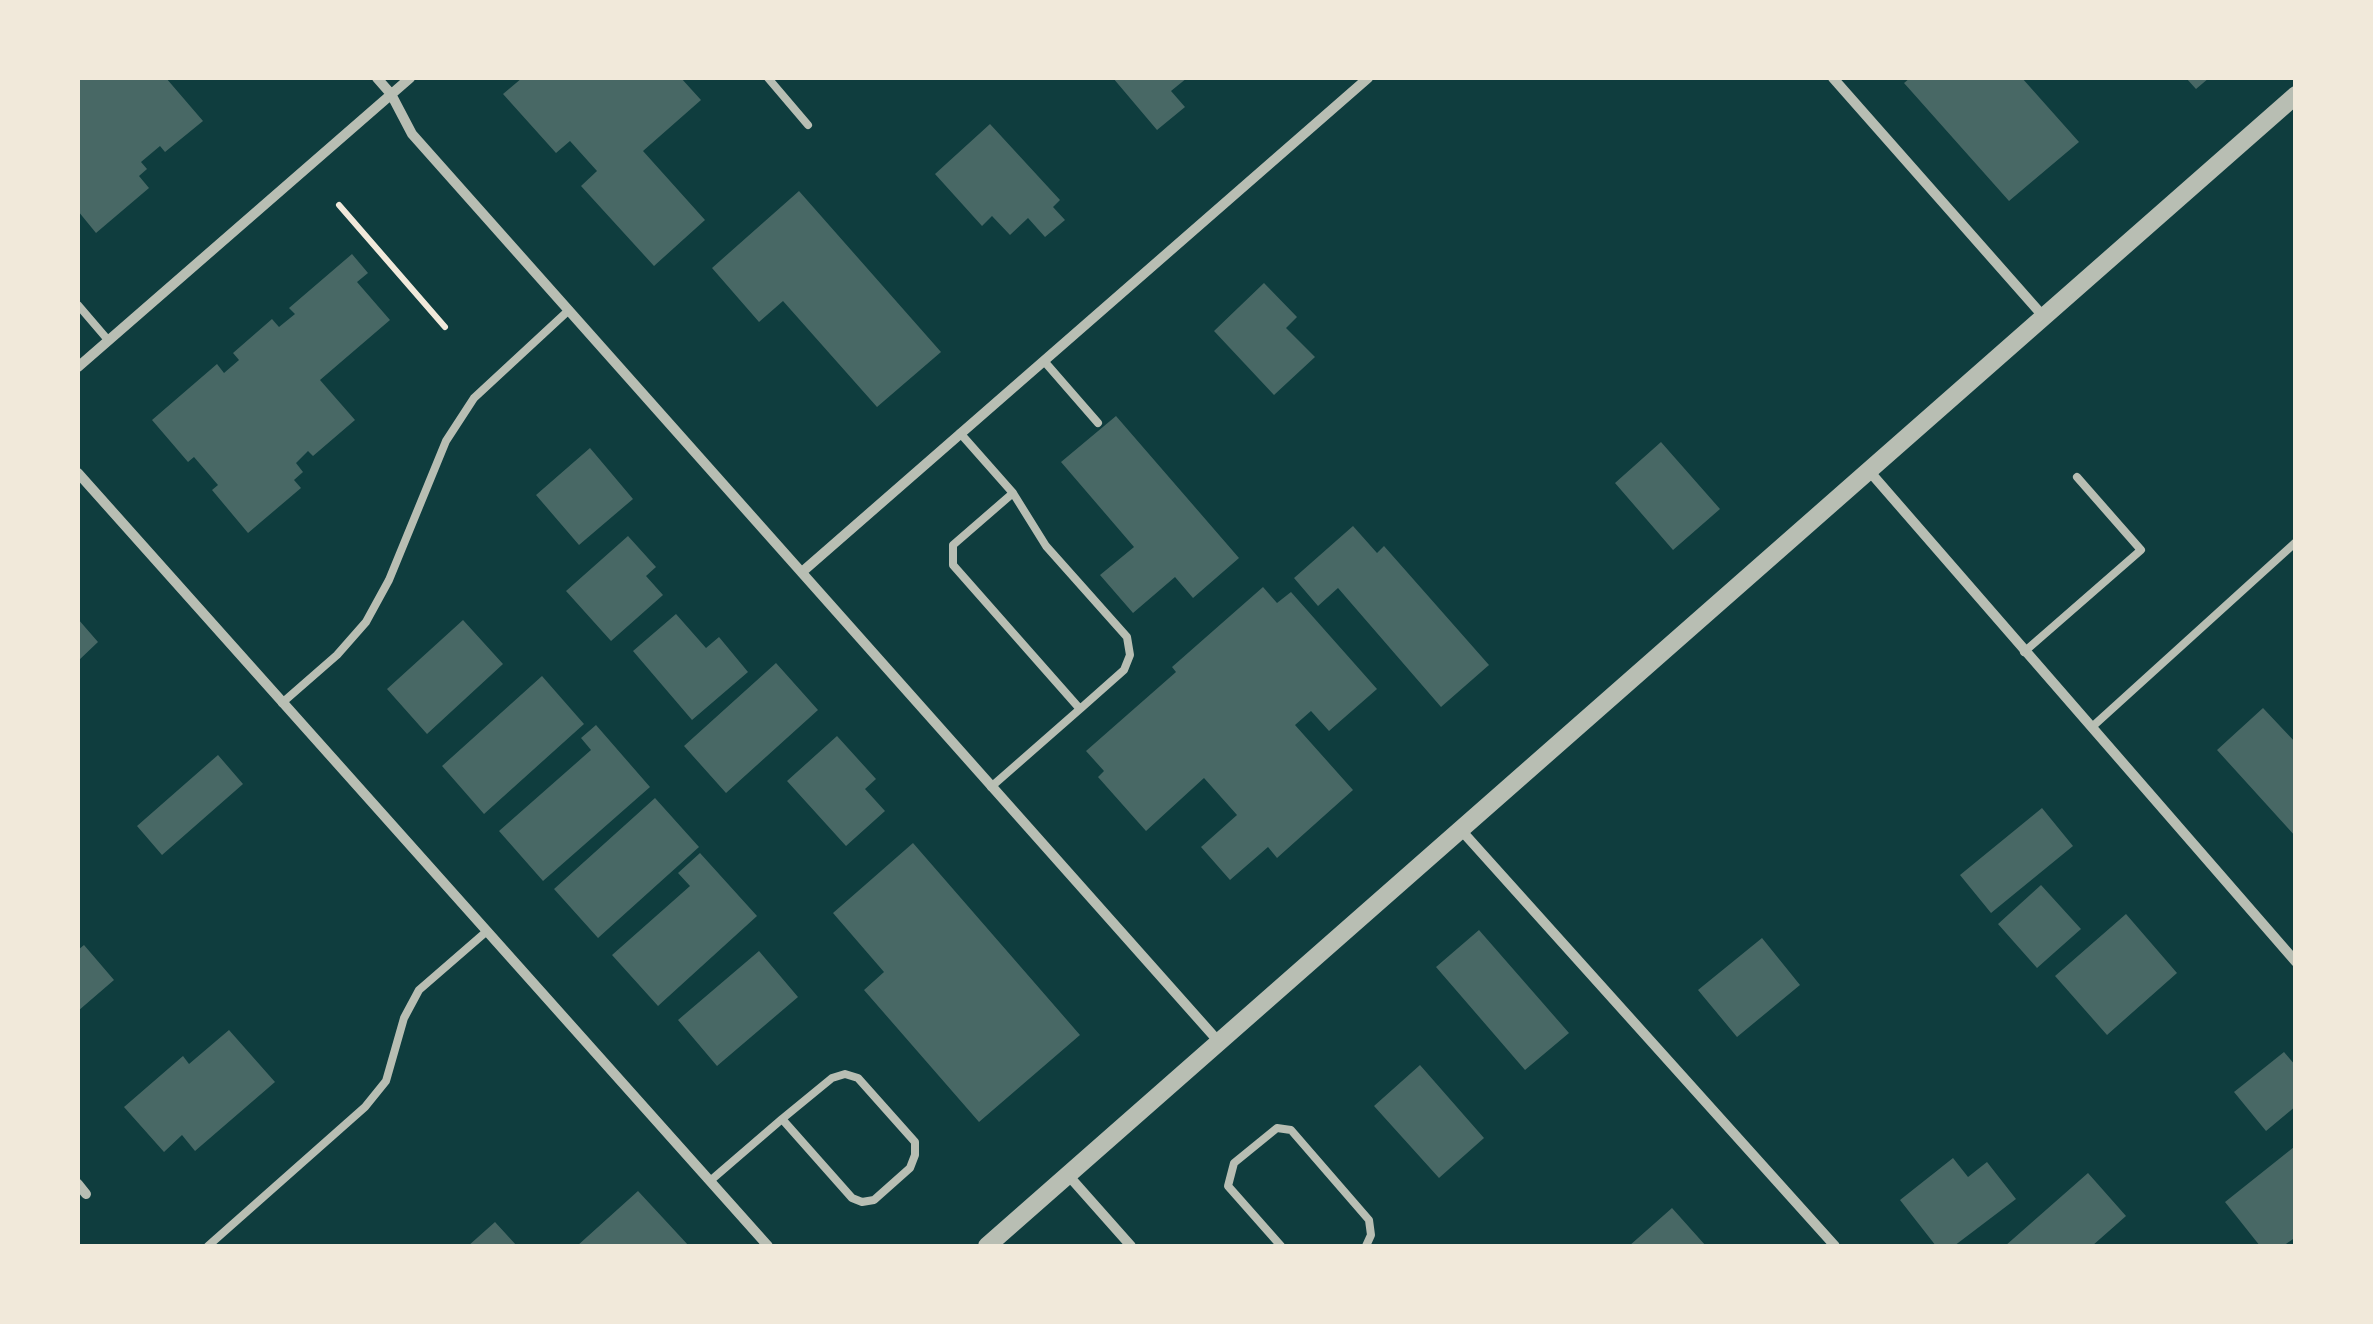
<!DOCTYPE html>
<html>
<head>
<meta charset="utf-8">
<style>
	body { margin:0 }
	#map { position:relative; width:2373px; height:1324px; overflow:hidden; background:#0f3d3e; font-family:Spectral,serif }
	canvas { display:block }
	.frame { position:absolute; inset:0; border:80px solid #f1e9da; pointer-events:none }
</style>
</head>
<body>
<div id="map">
<canvas width="2373" height="1324"></canvas>
<div class="frame"></div>
</div>
<script>
const ctx = document.querySelector('canvas').getContext('2d');
ctx.lineJoin = 'round';
function paint(path, color) { ctx.fillStyle = color; ctx.fill(path, 'evenodd'); }
const toPath = rows => new Path2D(rows.map(r => 'M' + r).join(''));
function trace(path, color, width, dash) { ctx.strokeStyle = color; ctx.lineWidth = width; ctx.lineCap = dash ? 'butt' : 'round'; ctx.setLineDash(dash || []); ctx.stroke(path); }
const building = toPath([
	[78,78,166,78,203,121,165,152,160,146,141,162,147,169,139,176,149,188,96,233,78,211],
	[522,78,681,78,701,100,643,151,705,220,654,266,581,186,597,171,570,141,556,153,503,94],
	[1113,78,1187,78,1171,91,1185,107,1157,130],
	[1910,78,2022,78,2079,142,2009,201,1904,83],
	[2186,78,2209,78,2196,89],
	[990,124,1060,200,1053,207,1065,220,1045,237,1028,218,1010,235,992,216,982,226,935,174],
	[799,191,941,352,877,407,783,301,759,322,712,268],
	[352,254,368,273,357,282,390,320,320,380,355,420,313,456,308,451,296,463,303,472,294,480,301,488,248,533,212,490,218,485,194,457,188,462,152,420,217,364,224,373,239,360,233,353,272,319,279,327,295,314,289,308],
	[1264,283,1297,317,1286,328,1315,357,1274,395,1214,331],
	[1116,416,1239,558,1193,598,1175,577,1133,613,1100,575,1134,547,1061,462],
	[1661,442,1720,509,1673,550,1615,483],
	[590,448,633,499,579,545,536,495],
	[1353,526,1377,553,1384,546,1489,665,1441,707,1338,588,1318,606,1294,578],
	[628,536,656,567,646,576,663,595,611,641,566,591],
	[1263,587,1277,603,1291,592,1377,689,1329,731,1311,711,1295,725,1353,790,1277,858,1268,847,1230,880,1201,847,1237,815,1204,778,1146,831,1098,777,1104,771,1086,751,1176,672,1172,667],
	[676,614,706,648,719,637,748,672,692,720,633,651],
	[78,619,98,642,78,661],
	[463,620,503,664,427,734,387,689],
	[776,663,818,710,726,793,684,746],
	[542,676,584,724,484,814,442,766],
	[2263,708,2296,743,2296,837,2217,750],
	[596,725,650,787,543,881,499,831,591,750,581,738],
	[837,736,876,779,865,789,885,811,846,846,787,781],
	[218,755,243,784,162,855,137,826],
	[655,798,699,847,598,938,554,889],
	[2042,808,2073,846,1991,913,1960,875],
	[913,843,1080,1035,979,1122,864,990,884,972,833,913],
	[700,853,757,916,658,1006,612,955,690,886,678,873],
	[2041,885,2081,929,2037,968,1998,924],
	[2126,914,2177,973,2107,1035,2055,976],
	[1479,930,1569,1033,1525,1070,1436,967],
	[1762,938,1800,985,1737,1037,1698,990],
	[84,945,114,980,78,1011,78,950],
	[759,951,798,997,717,1066,678,1020],
	[229,1030,275,1082,195,1151,182,1135,164,1152,124,1107,183,1056,189,1064],
	[2284,1052,2296,1066,2296,1106,2266,1131,2234,1092],
	[1420,1065,1484,1138,1439,1178,1374,1106],
	[2294,1147,2296,1237,2283,1246,2260,1246,2225,1202],
	[1953,1158,1968,1177,1987,1162,2016,1199,1954,1246,1936,1246,1900,1200],
	[2088,1173,2126,1216,2092,1246,2005,1246],
	[638,1191,689,1246,577,1246],
	[1672,1208,1706,1246,1629,1246],
	[495,1222,517,1246,468,1246]
]);
const path = toPath([
	[339,205,445,327]
]);
const service = toPath([
	[768,78,808,125],
	[78,305,108,340],
	[1044,361,1098,423],
	[960,433,1013,493,953,545,953,565,1080,709,991,787],
	[1013,493,1046,546,1127,637,1130,655,1124,670,1080,709],
	[2024,652,2141,550,2077,477],
	[282,703,337,655,366,622,389,580,446,441,474,398,569,310],
	[2092,727,2296,542],
	[710,1181,782,1119,832,1078,845,1074,858,1078,915,1142,915,1155,910,1168,874,1200,862,1202,852,1198,782,1119],
	[208,1246,365,1107,386,1081,404,1018,419,990,487,931],
	[1281,1246,1228,1186,1234,1163,1277,1128,1291,1130,1369,1220,1371,1235,1366,1246]
]);
const minor = toPath([
	[377,78,391,94,412,134,1219,1042],
	[1833,78,2043,316],
	[78,367,410,78],
	[1870,472,2296,962],
	[78,473,768,1246],
	[802,572,1368,78],
	[1461,830,1835,1246],
	[1068,1175,1131,1246],
	[78,1184,86,1194]
]);
const tertiary = toPath([
	[987,1246,2296,95]
]);
paint(building, '#486865');
trace(path, '#f1e9da', 6);
trace(service, '#b8beb3', 8);
trace(minor, '#b8beb3', 10);
trace(tertiary, '#b8beb3', 18);
</script>
</body>
</html>
